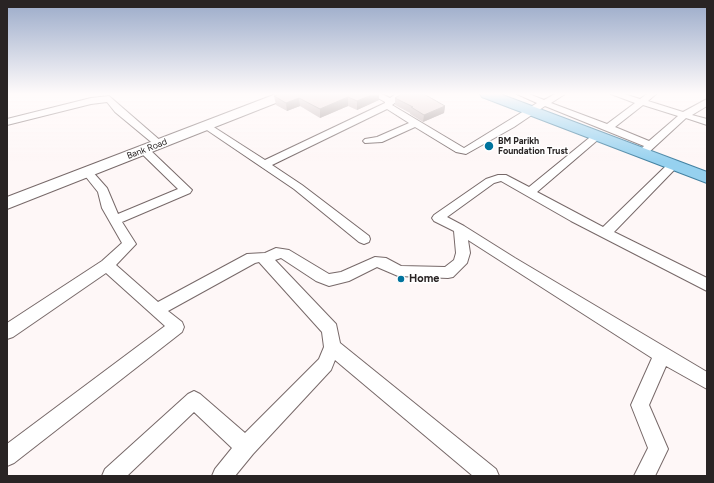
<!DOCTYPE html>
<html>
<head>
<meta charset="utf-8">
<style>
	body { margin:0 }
	#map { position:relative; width:714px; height:483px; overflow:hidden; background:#fef7f7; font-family:Figtree,sans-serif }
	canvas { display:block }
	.frame { position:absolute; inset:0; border:8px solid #292424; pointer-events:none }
</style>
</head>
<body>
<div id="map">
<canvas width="714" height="483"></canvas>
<div class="frame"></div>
</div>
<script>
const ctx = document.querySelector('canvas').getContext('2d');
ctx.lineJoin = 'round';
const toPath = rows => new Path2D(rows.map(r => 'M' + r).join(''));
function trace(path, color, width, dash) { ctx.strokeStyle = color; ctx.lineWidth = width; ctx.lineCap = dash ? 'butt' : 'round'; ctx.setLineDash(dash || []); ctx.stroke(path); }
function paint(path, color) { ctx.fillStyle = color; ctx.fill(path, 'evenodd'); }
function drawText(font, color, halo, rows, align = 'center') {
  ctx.font = font + ' Figtree,sans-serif'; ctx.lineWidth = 3; ctx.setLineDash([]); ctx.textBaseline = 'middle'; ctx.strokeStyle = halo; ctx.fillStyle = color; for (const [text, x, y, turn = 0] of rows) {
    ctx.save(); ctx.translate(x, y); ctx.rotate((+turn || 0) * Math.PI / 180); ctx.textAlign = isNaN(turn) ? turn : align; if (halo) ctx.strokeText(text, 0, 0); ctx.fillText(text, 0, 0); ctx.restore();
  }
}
const street = toPath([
	[371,94,382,94,390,98,396,94,407,94,392,105,464,148,537,103,517,94,529,94,544,100,555,94,565,94,551,103,607,124,635,103,611,94,624,94,640,99,647,94,656,94,648,101,683,112,707,99,707,106,692,115,707,119,707,125,686,118,648,153,644,154,639,151,644,146,545,106,514,127,466,154,456,152,415,127,382,142,365,143,363,141,365,139,377,137,409,123,387,109,272,165,302,185,369,236,370,239,369,242,364,244,359,242,294,189,201,126,203,124,209,124,265,160,385,103,385,102,371,94],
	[643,105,678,116,649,141,615,127,643,105],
	[109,96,162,142,164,144,162,146,156,146,115,112,107,102,91,104,7,125,7,119,91,98,109,96],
	[597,133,600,134,602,136,600,138,537,192,603,227,669,163,677,163,678,165,677,167,614,232,707,278,707,291,571,221,501,181,494,183,447,217,464,226,515,258,707,372,707,389,666,366,649,405,668,449,655,476,634,476,648,448,631,405,652,358,468,240,470,253,467,263,453,277,448,278,398,276,377,267,349,281,329,286,316,281,281,258,275,260,336,324,340,343,496,469,499,476,473,476,335,360,331,370,253,454,235,476,212,476,215,469,232,448,194,412,127,476,102,476,105,469,188,394,194,391,200,394,245,433,319,359,324,347,322,332,259,262,255,263,168,311,182,322,184,327,182,332,14,463,7,466,7,444,165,326,106,273,13,337,7,339,7,323,102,261,122,243,102,208,98,192,82,172,83,170,91,170,107,188,118,214,178,189,140,152,139,150,140,148,148,148,192,190,190,193,122,222,136,244,116,265,158,302,247,254,265,253,276,248,289,250,329,274,341,272,375,257,386,258,401,266,445,267,454,260,456,253,454,231,434,221,432,218,434,215,486,179,498,175,506,175,529,187,594,134,597,133]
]);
const secondary = toPath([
	[276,94,293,94,291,97,7,209,7,197,276,94]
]);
const primary = toPath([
	[480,94,500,94,707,172,707,183,482,97,480,94]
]);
const wall = toPath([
	[379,94,379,100,357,110,348,106,320,118,300,106,287,111,276,105,274,96],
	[395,98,445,106,444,113,423,122,410,114,410,113,395,105]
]);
const shadedWall = toPath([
	[374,94,379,94,379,100,357,110,357,101],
	[348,97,348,106,320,118,320,109],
	[299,98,300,106,287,111,286,103],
	[445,106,444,113,423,122,424,115]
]);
const building = toPath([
	[280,94,374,94,357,101,348,97,320,109,299,98,286,103,274,96,280,94],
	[402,94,424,94,445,106,424,115,411,107,413,107,395,98,402,94]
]);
const markers = [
	[489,146,5,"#00739d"],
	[401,279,4,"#00739d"]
];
const farPoinames = [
	["BM Parikh",498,141],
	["Foundation Trust",498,151]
];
const farStreetnames = [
	["Bank Road",147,149,-21]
];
const poiNames = [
	["Home",409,279]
];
trace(street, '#776969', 2);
trace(secondary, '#776969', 2);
trace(primary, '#4281a1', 2);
paint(street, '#fff');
paint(secondary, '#fff');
paint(primary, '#96d1ef');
paint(wall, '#c2b5b5');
paint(shadedWall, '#9e9493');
paint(building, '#e2d3d2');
trace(building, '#9e9493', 1);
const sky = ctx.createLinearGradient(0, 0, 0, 162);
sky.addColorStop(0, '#9aaac9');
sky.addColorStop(0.58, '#fffbfb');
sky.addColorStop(1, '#fffbfb00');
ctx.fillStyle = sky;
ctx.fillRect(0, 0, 714, 162);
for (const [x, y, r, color] of markers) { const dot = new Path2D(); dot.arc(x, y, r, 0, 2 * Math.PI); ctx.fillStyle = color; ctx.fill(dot); trace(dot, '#fff', 1.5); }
drawText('bold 9px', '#292424', '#fff', farPoinames, 'left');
drawText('9px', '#292424', '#fff', farStreetnames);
drawText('bold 11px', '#292424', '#fff', poiNames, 'left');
</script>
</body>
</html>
